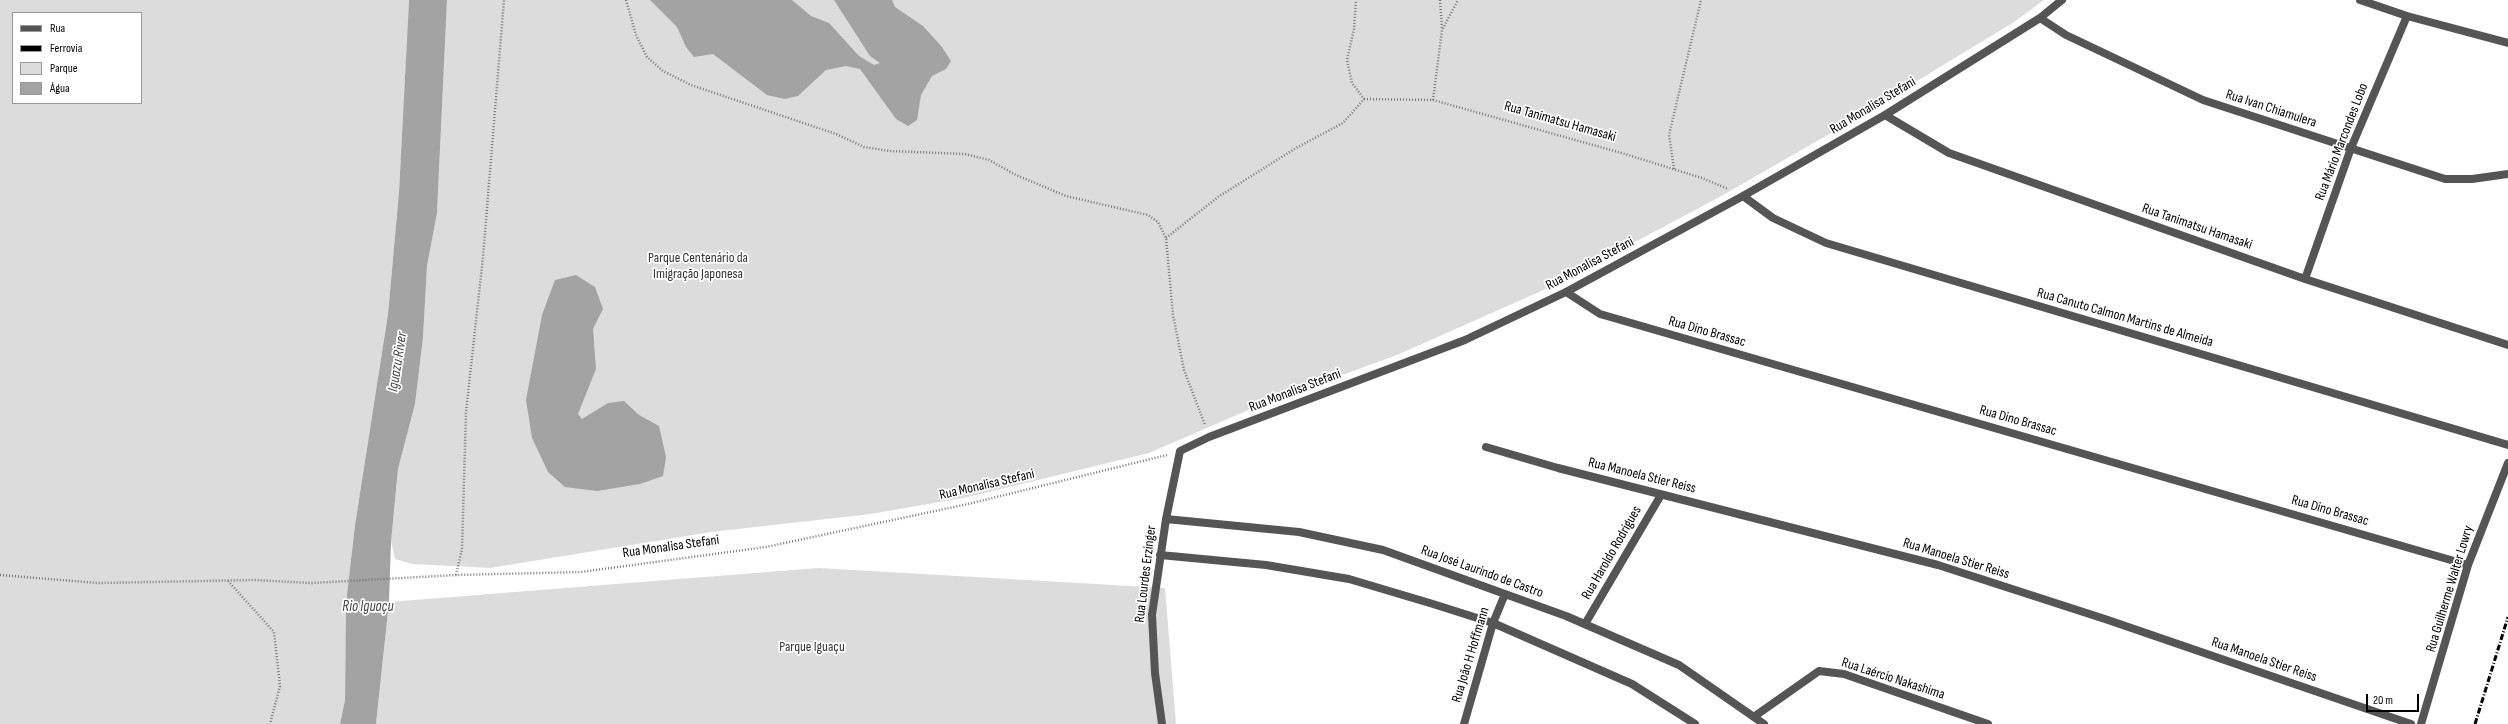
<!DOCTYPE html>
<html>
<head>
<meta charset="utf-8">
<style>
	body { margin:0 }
	#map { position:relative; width:2508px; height:724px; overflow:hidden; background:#fff; font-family:"Sofia Sans Condensed",sans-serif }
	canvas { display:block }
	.legend { position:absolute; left:12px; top:12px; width:130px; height:92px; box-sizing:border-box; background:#fff; border:1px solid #999; margin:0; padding:5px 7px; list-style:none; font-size:12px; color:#000 }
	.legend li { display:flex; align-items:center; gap:8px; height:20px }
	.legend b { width:20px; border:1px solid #999 }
	.scale { position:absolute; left:2366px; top:694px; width:53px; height:18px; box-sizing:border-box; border:2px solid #000; border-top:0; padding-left:5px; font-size:12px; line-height:14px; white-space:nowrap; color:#000; -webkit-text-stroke:3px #fff; paint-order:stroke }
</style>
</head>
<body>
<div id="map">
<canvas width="2508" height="724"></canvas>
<ul class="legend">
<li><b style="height:5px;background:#555"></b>Rua</li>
<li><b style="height:5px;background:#000"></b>Ferrovia</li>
<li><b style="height:11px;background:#dcdcdc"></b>Parque</li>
<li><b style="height:11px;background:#a3a3a3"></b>Água</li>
</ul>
<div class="scale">20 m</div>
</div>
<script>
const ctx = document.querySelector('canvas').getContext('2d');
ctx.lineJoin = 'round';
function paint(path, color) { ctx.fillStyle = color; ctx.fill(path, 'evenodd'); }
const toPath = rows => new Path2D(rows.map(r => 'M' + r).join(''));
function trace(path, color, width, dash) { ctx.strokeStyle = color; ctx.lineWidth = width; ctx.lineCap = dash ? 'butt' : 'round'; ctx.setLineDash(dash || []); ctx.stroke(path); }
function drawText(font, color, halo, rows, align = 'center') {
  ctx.font = font + ' "Sofia Sans Condensed",sans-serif'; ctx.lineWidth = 3.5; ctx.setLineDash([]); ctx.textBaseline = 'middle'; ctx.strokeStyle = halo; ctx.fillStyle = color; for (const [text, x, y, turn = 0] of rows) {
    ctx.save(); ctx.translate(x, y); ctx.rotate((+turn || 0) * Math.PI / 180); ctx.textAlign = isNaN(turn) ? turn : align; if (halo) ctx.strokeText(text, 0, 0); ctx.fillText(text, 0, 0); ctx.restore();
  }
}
const green = toPath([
	[0,0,409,0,399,192,388,314,355,525,346,603,345,700,340,724,0,724],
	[13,13,141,13,141,103,13,103],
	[447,0,2044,0,2014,22,1838,129,1716,199,1548,288,1397,355,1260,405,1149,453,968,497,871,514,711,532,490,568,412,564,395,559,391,542,398,469,415,404,423,338,427,266,437,213],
	[818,568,1165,588,1176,724,376,724,389,602]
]);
const water = toPath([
	[409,0,447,0,437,213,427,266,423,338,415,404,398,469,391,542,389,602,376,724,340,724,345,700,346,603,355,525,388,314,399,192],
	[650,0,792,0,811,16,829,23,859,56,874,65,880,63,870,56,834,0,892,0,895,7,923,26,942,47,951,61,946,69,932,76,921,95,917,120,908,126,896,119,860,69,846,66,826,70,798,96,785,99,767,95,713,54,694,57,686,47,677,27],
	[576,275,595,287,603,309,593,329,596,369,578,414,582,419,608,403,624,401,639,415,659,426,666,457,663,476,640,484,597,491,565,487,548,472,532,438,526,400,542,315,555,280]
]);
const path = toPath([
	[626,0,636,35,647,57,663,71,691,85,836,134,864,147,890,151,965,154,989,160,1016,175,1066,196,1148,215,1158,222,1166,238,1173,315,1184,370,1205,425],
	[1440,0,1442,29],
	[1364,99,1433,100,1625,154,1702,178,1728,189],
	[1433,100,1442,30,1458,0],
	[1674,169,1669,135,1701,0],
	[1166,238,1218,197,1296,148,1343,123,1364,99,1352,83,1347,60,1354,29,1356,0],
	[0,575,98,583,254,580,311,583,456,575,581,572,766,547,968,504,1167,455],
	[456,575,462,549,466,412,483,257,504,0],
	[228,581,274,632,280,686,270,724]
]);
const service = toPath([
	[1585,624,1661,495]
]);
const minor = toPath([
	[2360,0,2407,16,2508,43],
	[2040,18,2066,35,2203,100,2445,179,2472,179,2508,174],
	[1885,115,1949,153,2305,279,2508,345],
	[1743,196,1773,218,1826,243,2508,445],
	[2305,279,2351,148,2407,16],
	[1566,292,1600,314,2468,565],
	[1486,447,1558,468,1938,565,2108,620,2411,724],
	[1166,519,1299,532,1383,550,1566,616,1679,665,1764,724],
	[1160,555,1266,565,1349,579,1433,604,1493,623,1591,666,1632,684,1695,724],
	[1755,716,1819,671,1844,674,1988,724],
	[1162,724,1155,673,1152,615,1166,519,1180,451,1209,437,1465,340,1566,292,1743,196,1885,115,2040,18,2062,0],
	[1464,724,1493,623,1505,594],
	[2421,724,2468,565,2508,463]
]);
const rail = toPath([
	[2475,724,2508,617]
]);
const streetNames = [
	["Rua Monalisa Stefani",1873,106,-31],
	["Rua Ivan Chiamulera",2271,109,18],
	["Rua Tanimatsu Hamasaki",1560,122,16],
	["Rua Mário Marcondes Lobo",2342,142,-69],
	["Rua Tanimatsu Hamasaki",2197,227,19],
	["Rua Monalisa Stefani",1590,264,-28],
	["Rua Canuto Calmon Martins de Almeida",2125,318,16],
	["Rua Dino Brassac",1707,332,16],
	["Rua Monalisa Stefani",1295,391,-21],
	["Rua Dino Brassac",2018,421,16],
	["Rua Manoela Stier Reiss",1642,476,14],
	["Rua Monalisa Stefani",987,485,-13],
	["Rua Dino Brassac",2330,511,16],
	["Rua Monalisa Stefani",671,547,-8],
	["Rua Haroldo Rodrigues",1612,553,-60],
	["Rua Manoela Stier Reiss",1956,559,17],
	["Rua José Laurindo de Castro",1482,572,20],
	["Rua Lourdes Erzinger",1146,574,-83],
	["Rua Guilherme Walter Lowry",2450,589,-73],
	["Rua João H Hoffmann",1471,655,-73],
	["Rua Manoela Stier Reiss",2264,660,19],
	["Rua Laércio Nakashima",1893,679,18]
];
const parkNames = [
	["Parque Centenário da",698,258],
	["Imigração Japonesa",698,274],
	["Parque Iguaçu",812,647]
];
const waterNames = [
	["Iguazu River",398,362,-81],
	["Rio Iguaçu",368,607]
];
paint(green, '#dcdcdc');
paint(water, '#a3a3a3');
trace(path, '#777', 2.5, [1, 2]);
trace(service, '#555', 8);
trace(minor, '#555', 8);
trace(rail, '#000', 3, [6, 2, 1, 2]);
drawText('14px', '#000', '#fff', streetNames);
drawText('14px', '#333', '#fff', parkNames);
drawText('italic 15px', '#444', '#fff', waterNames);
</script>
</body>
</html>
